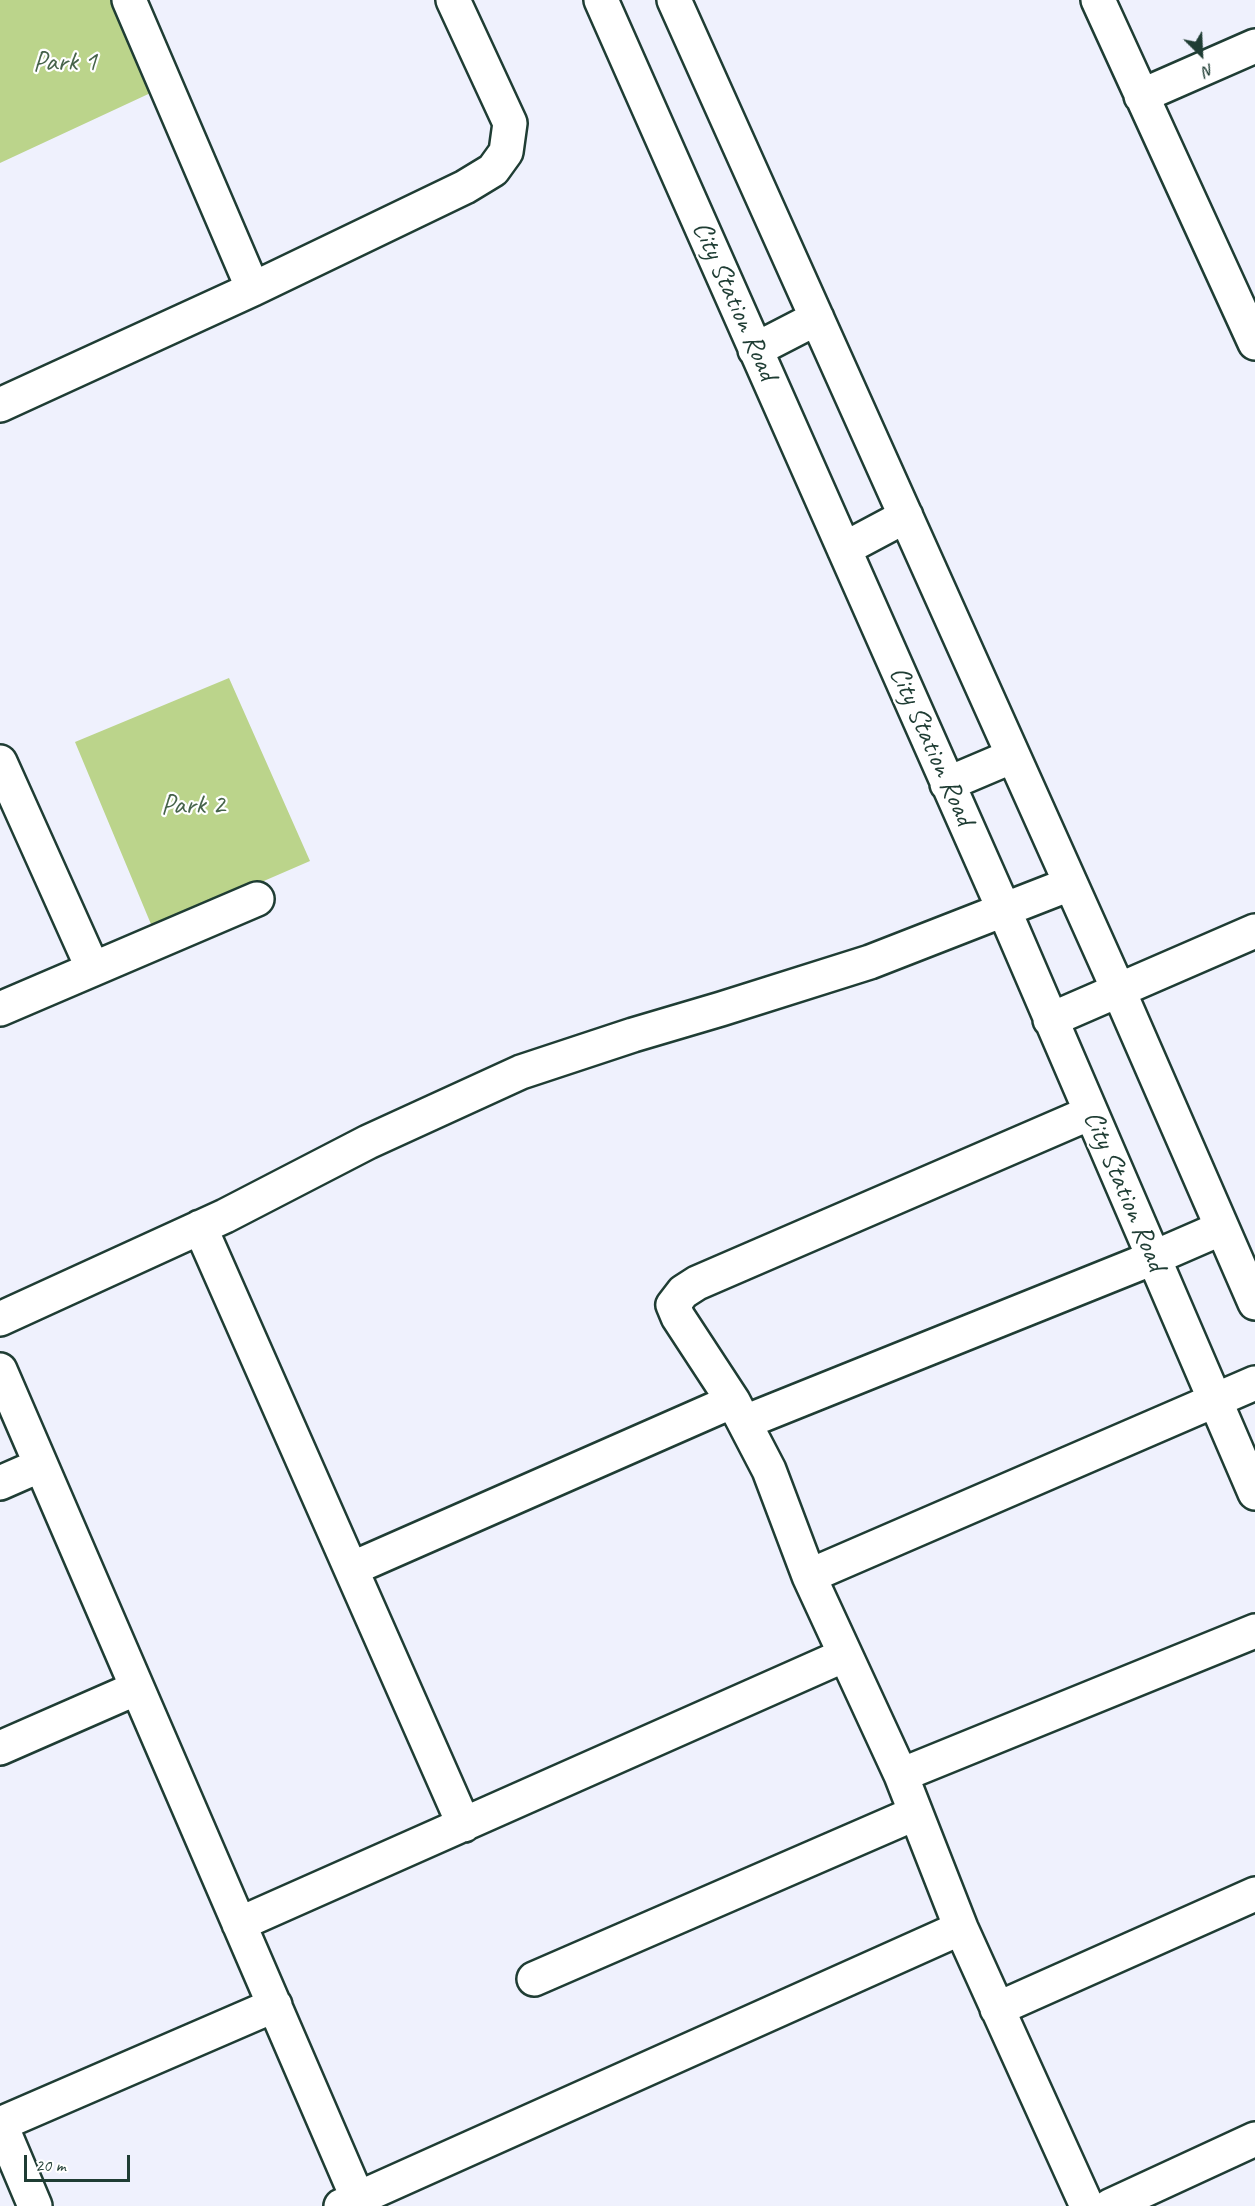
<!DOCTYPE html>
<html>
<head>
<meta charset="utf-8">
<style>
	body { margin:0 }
	#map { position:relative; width:1255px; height:2206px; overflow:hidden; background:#eff1fd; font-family:Caveat,sans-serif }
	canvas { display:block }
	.north { position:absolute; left:1171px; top:24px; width:60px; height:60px; -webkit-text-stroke:4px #fff; paint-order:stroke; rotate:156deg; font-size:16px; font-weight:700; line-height:24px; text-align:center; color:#1f3d34 }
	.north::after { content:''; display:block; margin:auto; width:21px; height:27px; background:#1f3d34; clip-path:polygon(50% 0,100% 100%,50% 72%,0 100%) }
	.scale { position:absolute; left:24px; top:2155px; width:106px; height:27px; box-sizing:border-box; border:3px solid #1f3d34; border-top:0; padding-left:8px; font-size:18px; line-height:21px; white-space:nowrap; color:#1f3d34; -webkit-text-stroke:4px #fff; paint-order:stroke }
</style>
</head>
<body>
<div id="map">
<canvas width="1255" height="2206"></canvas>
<div class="north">N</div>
<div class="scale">20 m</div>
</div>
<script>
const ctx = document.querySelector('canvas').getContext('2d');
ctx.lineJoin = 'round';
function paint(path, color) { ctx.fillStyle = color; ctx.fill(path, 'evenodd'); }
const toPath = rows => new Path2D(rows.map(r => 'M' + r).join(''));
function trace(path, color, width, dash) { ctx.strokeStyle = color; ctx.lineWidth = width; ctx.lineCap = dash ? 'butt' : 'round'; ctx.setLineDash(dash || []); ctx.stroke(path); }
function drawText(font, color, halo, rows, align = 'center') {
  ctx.font = font + ' Caveat,sans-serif'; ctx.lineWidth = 4.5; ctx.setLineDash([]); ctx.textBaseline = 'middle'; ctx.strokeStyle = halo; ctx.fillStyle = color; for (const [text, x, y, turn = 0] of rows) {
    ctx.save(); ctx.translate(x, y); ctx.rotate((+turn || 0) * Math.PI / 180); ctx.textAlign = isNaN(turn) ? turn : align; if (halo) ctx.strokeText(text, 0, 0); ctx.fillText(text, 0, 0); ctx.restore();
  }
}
const green = toPath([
	[0,0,118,0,157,90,0,163],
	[229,678,310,861,153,929,75,742]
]);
const street = toPath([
	[129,0,253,289],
	[601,0,1004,910,1255,1493],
	[674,0,1118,989,1255,1303],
	[1098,0,1255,343],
	[1141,96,1255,46],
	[755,350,817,318],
	[0,405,253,289,465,187,493,170,506,152,510,123,453,0],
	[844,549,906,516],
	[0,762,93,969],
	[947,784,1013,756],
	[0,1009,257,899],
	[1050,1020,1255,931],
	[200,1227,464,1825],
	[0,1319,225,1216,368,1142,521,1072,633,1035,721,1009,870,962,1070,884],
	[0,1370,358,2199],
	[745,1422,1153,1258,1222,1228],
	[0,1483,41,1465],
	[351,1569,733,1401],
	[809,1576,1255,1383],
	[0,1748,137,1688],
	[901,1775,1255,1631],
	[239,1924,845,1655],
	[534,1979,916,1813],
	[997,2009,1255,1894],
	[0,2123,35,2206],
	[0,2124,275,2005],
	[341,2206,961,1928],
	[1087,2206,961,1928,901,1775,809,1576,769,1470,733,1401,678,1317,673,1305,683,1292,697,1283,1090,1113],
	[1110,2206,1255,2139]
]);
const parkNames = [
	["Park 1",65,63],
	["Park 2",193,806]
];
const streetNames = [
	["City Station Road",734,301,66],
	["City Station Road",931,746,66],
	["City Station Road",1124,1191,67]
];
paint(green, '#bbd48b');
trace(street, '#1f3d34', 38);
trace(street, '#fff', 33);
drawText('28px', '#46634a', '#fff', parkNames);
drawText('28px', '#1f3d34', '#fff', streetNames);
</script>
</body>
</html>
